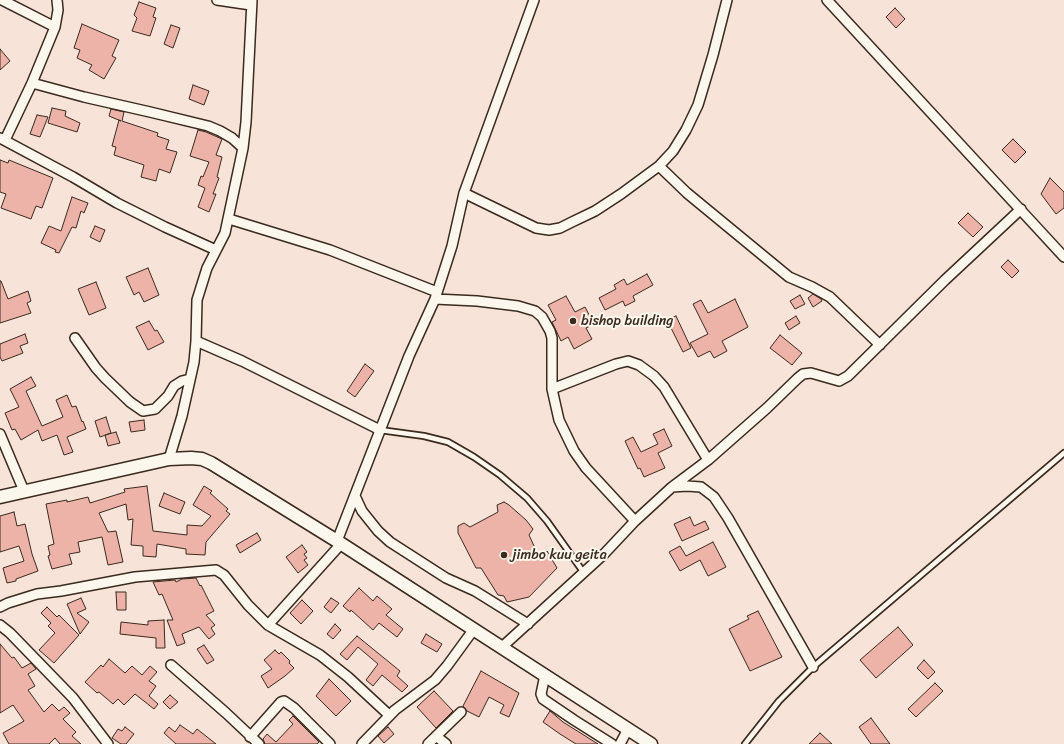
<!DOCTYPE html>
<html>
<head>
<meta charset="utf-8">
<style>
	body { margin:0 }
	canvas { display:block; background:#f7e3d8 }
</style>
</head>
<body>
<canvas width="1064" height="744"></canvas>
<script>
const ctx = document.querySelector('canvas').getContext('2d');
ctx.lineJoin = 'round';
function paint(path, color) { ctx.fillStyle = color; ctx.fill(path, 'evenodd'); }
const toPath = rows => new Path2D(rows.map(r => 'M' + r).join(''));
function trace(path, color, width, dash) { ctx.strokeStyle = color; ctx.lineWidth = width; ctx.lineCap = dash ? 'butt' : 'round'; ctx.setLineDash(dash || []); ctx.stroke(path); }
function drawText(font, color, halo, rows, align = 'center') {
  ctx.font = font + ' Sriracha,sans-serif'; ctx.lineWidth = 4; ctx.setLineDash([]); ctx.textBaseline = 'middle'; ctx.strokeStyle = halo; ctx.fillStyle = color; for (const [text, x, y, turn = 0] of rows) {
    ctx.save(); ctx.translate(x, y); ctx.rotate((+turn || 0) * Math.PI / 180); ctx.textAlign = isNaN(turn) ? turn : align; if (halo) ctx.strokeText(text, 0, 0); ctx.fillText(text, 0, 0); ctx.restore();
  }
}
const building = toPath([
	[139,2,156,8,153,17,156,18,150,36,132,31,137,18,134,15,139,2],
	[895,8,905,19,896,28,886,17,895,8],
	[82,24,119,40,112,56,116,58,104,79,89,70,92,65,77,58,80,50,74,48,82,24],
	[171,25,180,28,173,48,164,44,171,25],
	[0,49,10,61,0,70,0,49],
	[193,85,209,91,204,105,189,99,193,85],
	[52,108,66,111,65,116,80,123,77,132,48,123,52,108],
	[111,109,124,112,122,121,158,133,157,136,169,140,166,149,177,152,170,173,159,169,156,181,141,177,144,165,114,155,116,147,112,146,119,120,121,121,109,116,111,109],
	[37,115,48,117,40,137,30,134,37,115],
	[198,130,206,132,222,139,216,155,222,157,217,177,219,178,213,194,216,194,209,212,198,207,205,188,198,185,201,176,203,177,209,162,190,156,198,130],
	[1013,139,1026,152,1015,163,1002,150,1013,139],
	[0,160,8,163,9,160,53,178,42,208,36,206,31,219,1,208,6,194,0,192,0,160],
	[1050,178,1064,192,1064,208,1056,214,1041,194,1050,178],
	[72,197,88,203,84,213,81,211,76,228,72,227,59,253,55,252,56,250,41,243,49,226,61,231,72,197],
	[968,213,983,227,973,237,958,223,968,213],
	[95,226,105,230,100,242,90,237,95,226],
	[1008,260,1019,271,1012,278,1001,267,1008,260],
	[148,268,159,295,144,302,139,292,134,295,126,277,148,268],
	[647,274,653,285,633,296,635,301,625,306,623,301,605,310,599,298,616,289,614,285,624,279,627,285,647,274],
	[0,281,1,281,8,299,28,291,31,301,27,303,31,313,0,323,0,281],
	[96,282,106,308,89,315,78,289,96,282],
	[813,294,821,299,822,301,813,307,808,298,813,294],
	[800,295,805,304,795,309,790,301,800,295],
	[566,296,575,312,585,307,594,324,586,328,592,339,574,349,568,337,561,341,552,322,556,320,548,305,566,296],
	[735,299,748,327,722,341,727,351,714,358,710,351,698,357,690,343,708,334,693,304,701,300,708,313,735,299],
	[676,316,691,348,683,352,667,320,676,316],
	[796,316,800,323,789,330,785,323,796,316],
	[149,321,155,331,157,330,164,342,148,350,136,327,149,321],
	[25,334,28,343,20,346,23,353,2,361,0,357,0,344,25,334],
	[780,335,802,353,792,365,770,348,780,335],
	[365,364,374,371,355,397,347,391,365,364],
	[31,377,36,386,26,391,42,426,63,417,56,400,67,395,72,407,76,406,82,422,83,421,86,429,67,437,73,452,64,455,57,435,42,441,38,430,21,440,15,429,12,430,5,413,19,407,10,389,31,377],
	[106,417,111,433,100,437,95,421,106,417],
	[144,420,145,430,131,432,129,422,144,420],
	[664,429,672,446,658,453,665,468,644,477,640,468,638,469,625,441,633,437,641,452,658,444,653,434,664,429],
	[116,432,120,443,108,446,105,435,116,432],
	[147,486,153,531,187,535,187,525,202,526,211,516,193,505,204,486,212,491,210,493,228,509,226,511,230,514,206,542,205,555,186,554,186,549,157,544,156,557,143,556,143,546,131,545,133,519,128,520,126,504,99,513,108,532,116,531,123,562,108,565,102,537,78,542,80,552,69,554,72,564,52,569,48,556,50,555,48,546,54,544,46,504,67,500,67,502,88,497,90,503,125,492,124,489,147,486],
	[164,493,185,502,180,514,159,506,164,493],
	[504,502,509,505,526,520,533,529,529,535,540,559,547,551,557,568,529,597,507,602,504,596,498,595,481,568,476,568,458,533,458,526,464,523,470,527,498,512,497,505,504,502],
	[14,512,17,526,25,524,32,554,38,571,16,579,16,581,7,583,3,568,24,561,19,546,0,552,0,516,14,512],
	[690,517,694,526,705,521,709,529,682,541,674,524,690,517],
	[257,533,261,540,240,553,236,545,257,533],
	[713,542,726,567,708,576,700,560,680,571,669,552,680,546,686,556,713,542],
	[302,545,307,552,304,554,307,558,304,560,308,565,298,573,286,557,302,545],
	[196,578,200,586,201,585,214,611,206,615,215,625,211,628,215,634,209,639,199,627,182,634,185,643,177,646,167,620,173,620,162,594,159,595,153,582,175,580,176,582,182,579,196,578],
	[359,588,373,601,377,596,392,609,386,615,403,629,397,637,379,623,373,630,351,610,350,612,343,606,359,588],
	[116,592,126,592,126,610,117,610,116,592],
	[81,598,86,609,77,613,89,622,80,634,67,604,81,598],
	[331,598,339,603,331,613,324,607,331,598],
	[302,600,313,611,301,624,290,613,302,600],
	[47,607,57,617,59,615,79,635,54,663,39,650,55,633,48,626,51,623,41,613,47,607],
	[758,611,782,657,750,671,729,629,749,619,747,616,758,611],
	[164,620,165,648,156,648,156,638,120,634,121,622,148,625,148,621,164,620],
	[335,624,341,630,333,639,327,634,335,624],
	[898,627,913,645,876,678,860,660,898,627],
	[426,634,442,644,437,652,421,643,426,634],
	[357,636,400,671,397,676,408,686,402,692,382,675,373,686,366,680,378,664,358,647,347,660,340,654,357,636],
	[0,644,12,658,14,657,22,668,31,663,36,669,28,674,35,686,28,690,44,712,52,704,59,711,64,707,70,713,63,719,76,732,72,736,81,744,60,744,55,738,49,744,9,744,3,733,24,721,13,705,0,713,0,644],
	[204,645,214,660,207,664,197,649,204,645],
	[275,650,279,654,281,652,290,661,289,663,294,668,285,676,268,688,261,676,272,669,264,660,275,650],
	[109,659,125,673,132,666,142,675,150,666,157,672,149,681,156,686,149,696,158,704,154,709,135,694,124,705,118,699,113,704,99,692,97,693,85,682,101,665,103,667,109,659],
	[924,660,935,672,928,679,917,668,924,660],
	[481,671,519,693,509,717,500,713,504,705,489,697,479,717,467,711,463,706,481,671],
	[329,679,351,701,336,716,316,696,329,679],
	[935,683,943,691,916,717,908,709,935,683],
	[434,691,453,711,436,728,417,707,434,691],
	[170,695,178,702,170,709,163,702,170,695],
	[550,711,563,722,598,744,576,744,560,734,543,722,550,711],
	[293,716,319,742,317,744,265,744,263,739,267,734,276,742,293,724,289,720,293,716],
	[871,718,890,744,871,744,859,727,871,718],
	[180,725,193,734,197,729,216,744,176,744,164,733,169,727,175,732,180,725],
	[125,727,134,734,126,744,121,744,112,738,118,729,122,731,125,727],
	[388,727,394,734,384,743,378,736,388,727],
	[820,733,832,744,809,744,820,733]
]);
const lane = toPath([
	[380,430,424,436,448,442,474,457,500,475,527,498,547,521,584,573],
	[745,744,779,701,813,667,1064,453]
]);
const street = toPath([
	[2,0,55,27],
	[217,0,251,5],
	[827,0,1064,257],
	[32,83,84,97,150,112,208,126,220,131,232,138,243,148],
	[0,138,73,177,117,203,165,227,216,250],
	[5,140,32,83,55,27,58,10,57,0],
	[659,166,687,193,789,277,812,287,830,297,880,345],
	[464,193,536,228,549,230,560,228,572,222,595,211,621,194,659,166,673,151,686,130,698,105,713,55,727,0],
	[229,219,330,250,437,292],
	[435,299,477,301,518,306,535,311,542,317,550,331,552,338,552,389,559,420,574,451,586,468,635,521],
	[75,338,96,368,105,378,130,402,143,411,155,409,168,396,174,386,182,381,190,379],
	[196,341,242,361,380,430],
	[552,389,616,364,628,361,639,365,654,376,664,387,708,460],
	[0,434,24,491],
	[169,459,182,416,194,362,196,341,197,300,207,268,225,233,243,148,246,122,252,0],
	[672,487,687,486,701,487,714,497,728,518,813,667],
	[355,496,362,511,378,531,390,542,446,578,475,591,528,624],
	[337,541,409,356,435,299,452,246,464,193,534,0],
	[0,607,8,603,37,594,61,591,135,577,216,570,224,575,248,605,268,625,320,655,348,677,389,715],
	[0,625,10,633,73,698,108,744],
	[268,625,341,544],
	[502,647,604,554,635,521,672,487,708,460,767,408,798,378,803,374,811,373,839,381,848,376,945,280,1021,209],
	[171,665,226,713,259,744],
	[545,675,541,694,543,699,574,720,612,744],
	[436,736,446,744],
	[250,737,281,702,284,701,294,708,330,744],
	[362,744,395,710,435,680,447,666,474,629],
	[428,744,461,712],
	[620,744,628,729]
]);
const secondary = toPath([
	[0,497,169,459,191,458,202,459,211,463,337,541,651,744]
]);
const markers = [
	[573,321,4,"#3b2a1e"],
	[504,555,4,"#3b2a1e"]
];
const poiNames = [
	["bishop building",581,321],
	["jimbo kuu geita",512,555]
];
paint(building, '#edb3a8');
trace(building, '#3b2a1e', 1);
trace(lane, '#3b2a1e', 8);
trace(street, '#3b2a1e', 12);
trace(secondary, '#3b2a1e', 15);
trace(lane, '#fbf7ec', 4.5);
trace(street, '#fbf7ec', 9);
trace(secondary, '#fbf7ec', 12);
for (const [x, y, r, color] of markers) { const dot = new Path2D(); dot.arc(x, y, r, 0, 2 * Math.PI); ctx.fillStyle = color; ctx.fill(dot); trace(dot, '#fbf7ec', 1.5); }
drawText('14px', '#3b2a1e', '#fbf7ec', poiNames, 'left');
</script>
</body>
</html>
